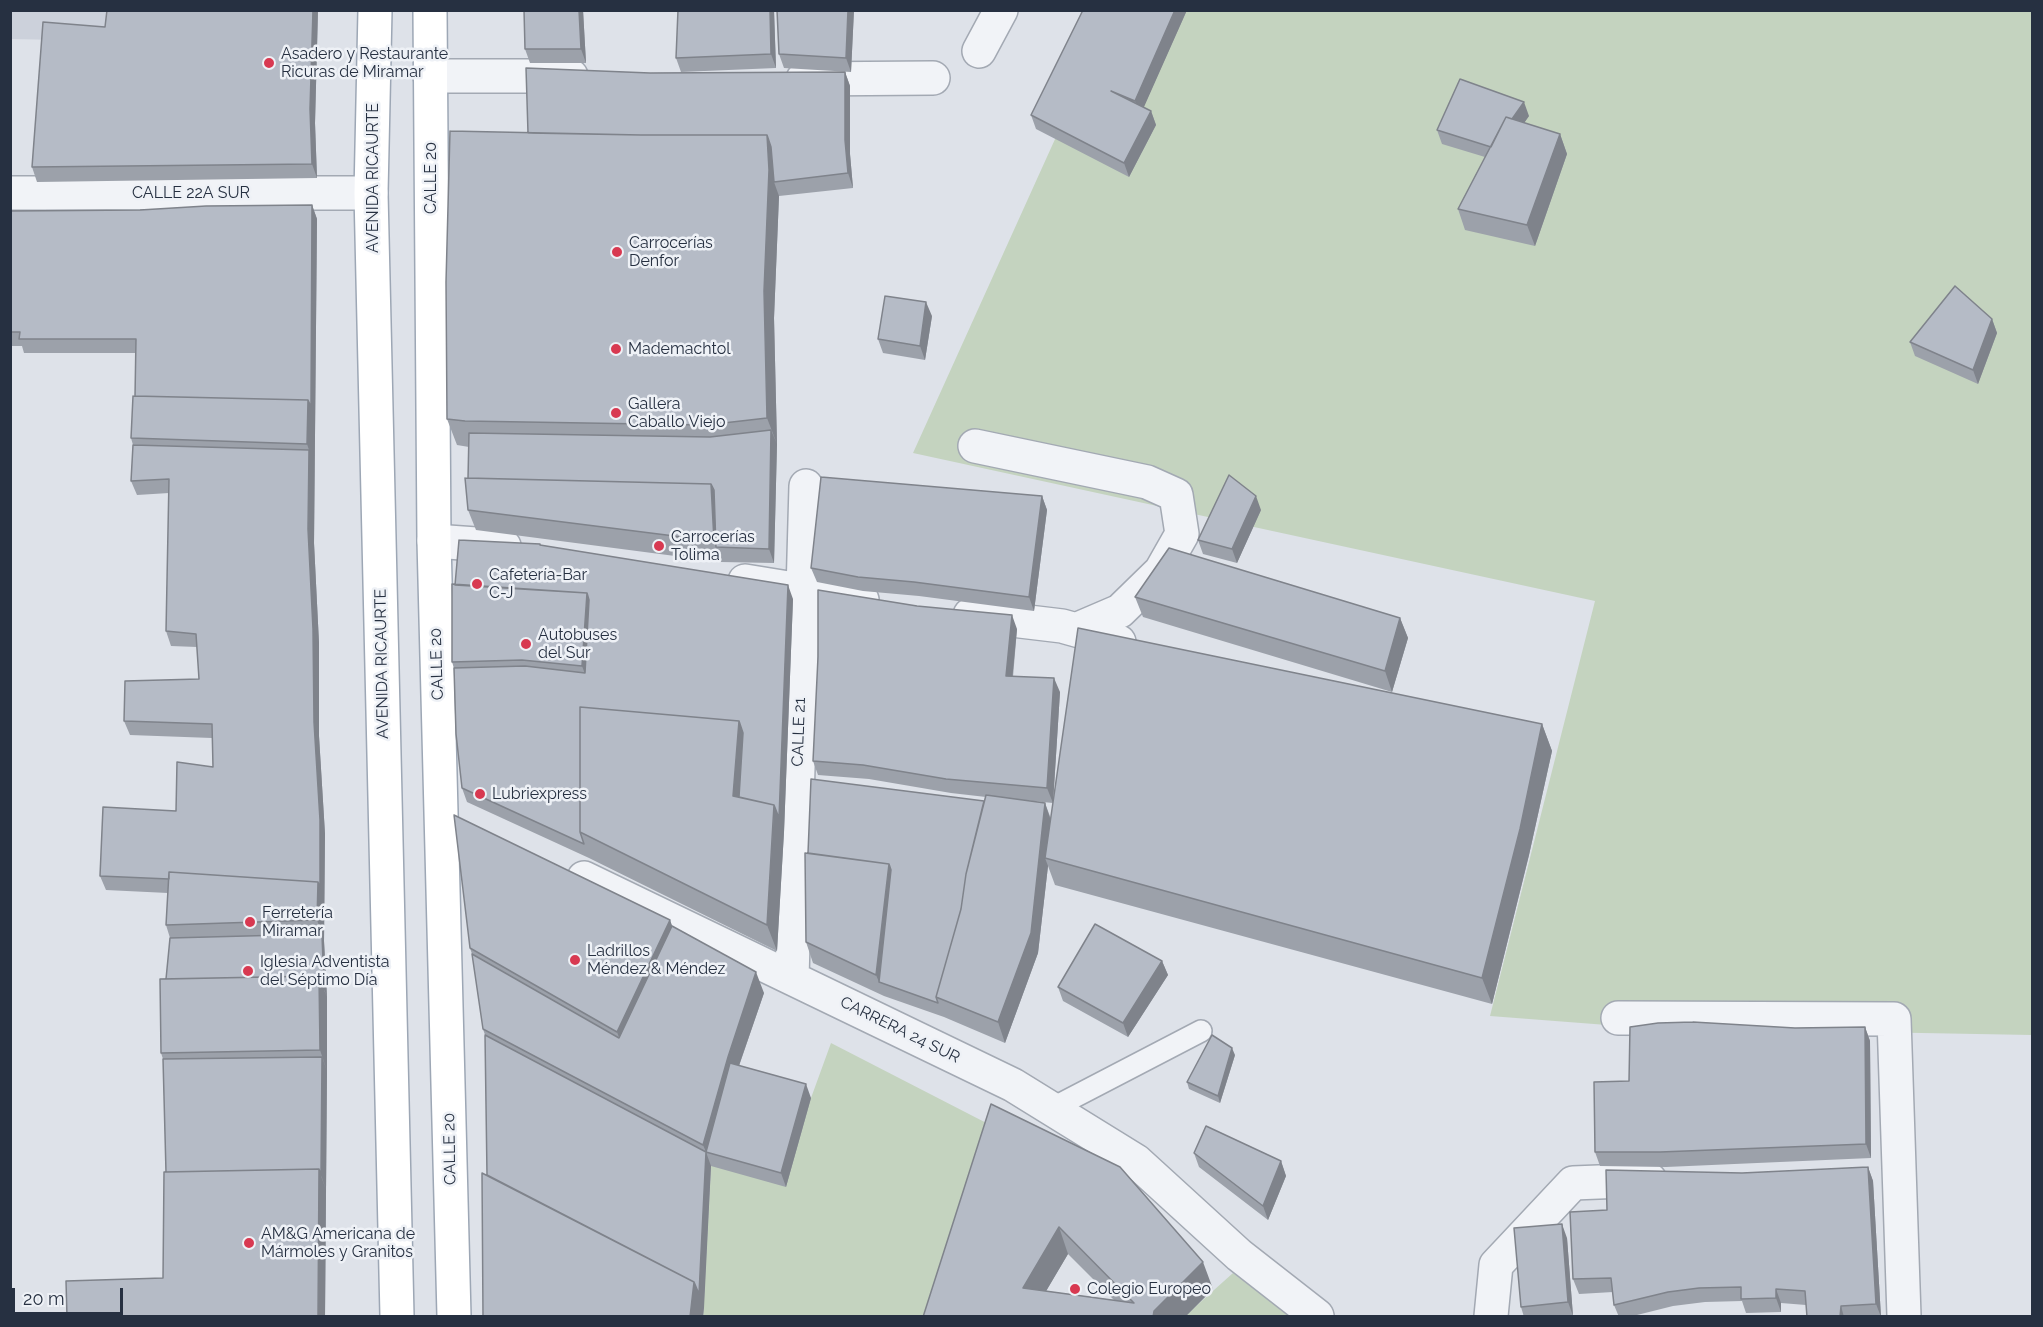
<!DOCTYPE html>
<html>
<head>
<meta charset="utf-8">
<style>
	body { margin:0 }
	#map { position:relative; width:2043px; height:1327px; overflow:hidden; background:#dee2e9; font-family:Raleway,sans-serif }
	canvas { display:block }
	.frame { position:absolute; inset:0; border:12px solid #263041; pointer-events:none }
	.scale { position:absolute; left:12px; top:1288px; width:111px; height:27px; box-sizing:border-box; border:3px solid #263041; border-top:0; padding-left:8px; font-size:18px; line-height:21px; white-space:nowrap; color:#263041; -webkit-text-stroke:4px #eef1f6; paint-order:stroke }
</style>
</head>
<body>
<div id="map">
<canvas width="2043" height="1327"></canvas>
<div class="frame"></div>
<div class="scale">20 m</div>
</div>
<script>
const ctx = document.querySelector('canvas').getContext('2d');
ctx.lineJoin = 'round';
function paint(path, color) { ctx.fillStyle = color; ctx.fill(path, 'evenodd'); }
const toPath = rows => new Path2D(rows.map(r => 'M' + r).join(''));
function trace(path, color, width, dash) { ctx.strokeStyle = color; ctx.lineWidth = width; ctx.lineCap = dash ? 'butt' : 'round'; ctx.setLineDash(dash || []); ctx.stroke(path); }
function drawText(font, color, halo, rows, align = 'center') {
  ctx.font = font + ' Raleway,sans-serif'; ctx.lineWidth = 5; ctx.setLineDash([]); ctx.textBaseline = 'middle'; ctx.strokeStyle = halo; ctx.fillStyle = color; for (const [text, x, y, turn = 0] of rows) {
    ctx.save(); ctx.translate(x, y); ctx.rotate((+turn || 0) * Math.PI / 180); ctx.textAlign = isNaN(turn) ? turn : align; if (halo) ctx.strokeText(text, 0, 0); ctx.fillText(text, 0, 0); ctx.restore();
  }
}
const built = toPath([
	[11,11,112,11,110,41,11,39]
]);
const green = toPath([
	[1113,11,2032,11,2032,1035,1646,1028,1490,1016,1595,601,913,453],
	[831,1043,1000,1130,941,1316,703,1316,711,1166,811,1098],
	[1233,1273,1291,1316,1185,1316]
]);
const lane = toPath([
	[1051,1109,1201,1031]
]);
const street = toPath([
	[979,51,1001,10],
	[430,76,571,76],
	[803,79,933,78],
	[10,193,371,193],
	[975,446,1147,482,1176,495,1182,534,1161,571,1120,611,1078,629],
	[434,541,504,546],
	[745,581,862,600],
	[970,615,1062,626,1119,642],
	[584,878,1013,1085,1136,1161,1239,1255,1317,1316],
	[792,978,806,486],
	[1618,1018,1894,1019,1904,1316],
	[1491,1316,1496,1265,1573,1183,1650,1180]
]);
const primary = toPath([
	[375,10,371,193,397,1316],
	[430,10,434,541,454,1316]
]);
const wall = toPath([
	[107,10,318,10,315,123,317,178,37,182,32,167,105,27],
	[524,10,583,10,586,63,530,63,525,49],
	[774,10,776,68,681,72,676,58],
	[854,10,851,72,784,68,779,54],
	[1187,10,1143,108,1151,111,1156,125,1129,177,1036,129,1031,115],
	[845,72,850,86,850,154,853,188,779,196,774,318,777,444,774,563,721,562,476,530,468,510,468,478,469,447,457,445,447,419,528,133,650,73],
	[1529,116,1524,123,1560,134,1567,154,1535,246,1465,230,1458,209,1485,157,1442,144,1437,130],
	[312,205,317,219,314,543,319,643,319,736,325,834,324,941,327,997,327,1071,325,1317,67,1317,163,1278,166,1172,163,1059,161,1053,170,938,166,925,168,893,106,890,100,876,176,811,213,767,212,738,130,735,124,721,199,679,197,647,171,646,166,631,169,493,137,495,131,481,133,445,131,438,135,396,136,353,24,353,22,346,10,346,10,211,140,210],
	[932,316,925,360,883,353,878,339],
	[1992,319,1997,333,1978,384,1915,356,1910,342],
	[1042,496,1047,510,1034,611,919,596,863,591,817,582,811,568],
	[1261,510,1237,563,1203,554,1198,540],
	[540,544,541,545,793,599,784,832,777,951,589,858,467,802,462,788,454,668,452,662,455,585],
	[1135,597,1400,618,1408,638,1392,692,1143,617],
	[1017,629,1013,677,1060,692,1053,803,1012,799,1045,803,1051,819,1542,724,1552,751,1529,855,1492,1004,1055,885,1048,866,1038,953,1005,1043,944,1017,884,996,813,963,806,942,808,853,984,801,986,797,951,793,869,779,818,775,813,761],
	[670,920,672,926,764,993,739,1066,811,1098,786,1187,711,1166,703,1317,483,1317,487,1175,485,1035,483,1029,472,954,470,948],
	[1162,961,1168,975,1128,1037,1063,1001,1058,987],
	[1865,1027,1870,1041,1871,1158,1666,1167,1600,1166,1595,1152,1629,1081,1795,1028],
	[1235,1055,1220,1103,1189,1089,1187,1082],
	[991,1104,1213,1289,1185,1317,923,1317],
	[1068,1254,1114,1300,1046,1291],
	[1194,1153,1281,1161,1286,1176,1268,1220,1199,1167],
	[1868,1167,1873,1181,1881,1317,1807,1317,1806,1305,1781,1303,1781,1312,1746,1313,1742,1301,1705,1302,1673,1306,1629,1317,1619,1317,1614,1305,1613,1292,1579,1294,1573,1279,1607,1210,1742,1173],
	[1567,1238,1573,1316,1524,1317,1521,1307]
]);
const shadedWall = toPath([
	[313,10,318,10,315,123,317,178,312,164,310,109],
	[579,10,583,10,586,63,581,49],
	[770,10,774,10,776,68,771,54],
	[848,10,854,10,851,72,846,58],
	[1175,10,1187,10,1140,116,1135,101],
	[845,72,850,86,850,154,853,188,848,173,845,140],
	[1524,102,1529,116,1497,161,1492,147],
	[1151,111,1156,125,1129,177,1124,163],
	[1560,134,1567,154,1535,246,1527,225],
	[767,135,776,161,774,182,779,196,774,318,777,444,767,418,764,291],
	[312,205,317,219,314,543,319,643,319,736,325,834,324,941,327,997,324,990,322,934,317,920,314,722,308,529,309,450,307,444],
	[926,302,932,316,925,360,920,346],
	[1992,319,1997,333,1978,384,1973,370],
	[771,430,777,444,774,563,769,549],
	[711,484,719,504,716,547,721,562,714,541],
	[1042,496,1047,510,1034,611,1029,597],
	[1256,496,1261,510,1237,563,1232,549],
	[788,585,793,599,784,832,777,951,767,925],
	[587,593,595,614,590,687,582,666],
	[1012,615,1017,629,1011,691,1006,676],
	[1400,618,1408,638,1392,692,1385,671],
	[1054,678,1060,692,1053,803,1047,788],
	[739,721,749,747,744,810,733,796],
	[1542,724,1552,751,1529,855,1492,1004,1482,978],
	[1045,803,1052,824,1045,858,1048,866,1038,953,1005,1043,998,1022],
	[889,864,896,884,879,982,876,975],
	[670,920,679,946,627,1059,617,1032],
	[1162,961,1168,975,1128,1037,1123,1023],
	[756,972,764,993,735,1077,706,1152,711,1166,704,1308,703,1317,690,1317,706,1152,703,1145,728,1057],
	[319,976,327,997,327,1071,320,1050],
	[1865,1027,1870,1041,1871,1158,1866,1144],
	[1232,1048,1235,1055,1220,1103,1218,1096],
	[322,1057,327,1071,326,1190,321,1176],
	[806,1084,811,1098,786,1187,781,1173],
	[1281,1161,1286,1176,1268,1220,1263,1206],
	[1868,1167,1873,1181,1881,1317,1876,1304],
	[319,1169,326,1190,325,1317,318,1317],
	[1562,1224,1567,1238,1573,1316,1568,1302],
	[1059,1227,1068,1254,1032,1315,1023,1288],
	[1203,1262,1213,1289,1185,1317,1153,1317,1154,1311],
	[1776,1289,1781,1303,1781,1312,1776,1298],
	[1841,1306,1844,1317,1840,1317]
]);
const building = toPath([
	[107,10,313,10,310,109,312,164,32,167,43,22,105,27,107,10],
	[524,10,579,10,581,49,525,49,524,10],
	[678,10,770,10,771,54,676,58,678,10],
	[777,10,848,10,846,58,779,54,777,10],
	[1083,10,1175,10,1135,101,1111,91,1151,111,1124,163,1031,115,1083,10],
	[526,68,650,73,845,72,845,140,848,173,774,182,771,147,767,135,641,135,528,133,526,68],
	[1460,79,1524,102,1512,119,1506,117,1491,147,1437,130,1460,79],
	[1506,117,1560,134,1527,225,1458,209,1506,117],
	[450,131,641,135,767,135,769,170,764,291,767,418,706,425,465,421,447,419,446,282,450,131],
	[312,205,311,407,308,400,135,396,136,339,19,339,20,332,10,332,10,211,140,210,206,206,312,205],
	[1955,286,1992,319,1973,370,1910,342,1955,286],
	[885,296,926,302,920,346,878,339,885,296],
	[133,396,308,400,307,444,131,438,133,396],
	[771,430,769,549,716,547,714,490,711,484,468,478,469,433,710,437,771,430],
	[133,445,309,450,308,529,313,629,314,722,320,820,320,889,318,882,169,872,169,879,100,876,103,807,176,811,177,762,213,767,212,724,124,721,125,681,199,679,196,634,166,631,169,479,131,481,133,445],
	[1229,475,1256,496,1232,549,1198,540,1229,475],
	[821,477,1042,496,1029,597,914,582,858,577,811,568,821,477],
	[465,478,711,484,714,541,468,510,465,478],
	[459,540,540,544,540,545,788,585,779,818,774,805,739,797,743,733,739,721,580,707,580,832,584,844,462,788,456,734,454,668,525,666,585,673,589,600,587,593,455,585,459,540],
	[1169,548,1400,618,1385,671,1135,597,1169,548],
	[452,584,587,593,582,666,522,660,452,662,452,584],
	[818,590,917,606,1012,615,1006,676,1054,678,1047,788,946,779,863,765,813,761,818,657,818,590],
	[1078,628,1542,724,1520,829,1482,978,1045,858,1078,628],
	[580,707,739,721,733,796,774,805,767,925,580,832,580,707],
	[811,779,984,801,966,874,961,909,936,997,938,1003,879,982,891,870,889,864,808,853,811,779],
	[986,795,1045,803,1031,933,998,1022,936,997,961,909,966,874,986,795],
	[454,815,670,920,617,1032,470,948,454,815],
	[805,853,889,864,876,975,806,942,805,853],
	[169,872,318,882,317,920,166,925,169,872],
	[1095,924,1162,961,1123,1023,1058,987,1095,924],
	[672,926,756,972,728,1057,703,1145,483,1029,472,954,619,1038,672,926],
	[322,934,324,990,319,976,166,979,170,938,322,934],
	[319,976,320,1050,161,1053,160,979,319,976],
	[1693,1022,1795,1028,1865,1027,1866,1144,1660,1152,1595,1152,1594,1082,1629,1081,1630,1027,1658,1023,1693,1022],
	[485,1035,706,1152,699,1294,694,1282,487,1175,485,1035],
	[1212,1035,1232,1048,1218,1096,1187,1082,1212,1035],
	[322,1057,321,1176,319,1169,166,1172,163,1059,322,1057],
	[730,1063,806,1084,781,1173,706,1152,730,1063],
	[991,1104,1120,1167,1203,1262,1154,1311,1153,1317,923,1317,991,1104],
	[1059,1227,1134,1303,1023,1288,1059,1227],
	[1206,1126,1281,1161,1263,1206,1194,1153,1206,1126],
	[1868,1167,1876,1304,1841,1306,1840,1317,1807,1317,1805,1291,1776,1289,1776,1298,1741,1299,1741,1287,1699,1288,1668,1292,1614,1305,1611,1278,1573,1279,1570,1212,1607,1210,1606,1170,1742,1173,1868,1167],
	[319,1169,318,1317,67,1317,66,1281,163,1278,164,1172,319,1169],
	[482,1173,694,1282,690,1317,483,1317,482,1173],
	[1562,1224,1568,1302,1521,1307,1514,1228,1562,1224]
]);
const markers = [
	[269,63,6,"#d83951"],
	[617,252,6,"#d83951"],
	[616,349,6,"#d83951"],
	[616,413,6,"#d83951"],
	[659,546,6,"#d83951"],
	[477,584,6,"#d83951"],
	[526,644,6,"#d83951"],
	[480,794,6,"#d83951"],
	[250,922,6,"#d83951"],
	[575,960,6,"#d83951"],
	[248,971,6,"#d83951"],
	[249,1243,6,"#d83951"],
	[1075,1289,6,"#d83951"]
];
const poiNames = [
	["Asadero y Restaurante",281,54],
	["Ricuras de Miramar",281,72],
	["Carrocerías",629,243],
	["Denfor",629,261],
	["Mademachtol",628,349],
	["Gallera",628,404],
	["Caballo Viejo",628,422],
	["Carrocerías",671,537],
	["Tolima",671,555],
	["Cafetería-Bar",489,575],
	["C-J",489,593],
	["Autobuses",538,635],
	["del Sur",538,653],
	["Lubriexpress",492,794],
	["Ferretería",262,913],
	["Miramar",262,931],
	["Ladrillos",587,951],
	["Méndez & Méndez",587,969],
	["Iglesia Adventista",260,962],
	["del Séptimo Día",260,980],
	["AM&G Americana de",261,1234],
	["Mármoles y Granitos",261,1252],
	["Colegio Europeo",1087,1289]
];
const streetNames = [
	["AVENIDA RICAURTE",373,178,-90],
	["CALLE 20",431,178,-90],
	["CALLE 22A SUR",191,193],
	["AVENIDA RICAURTE",382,664,-91],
	["CALLE 20",437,664,-92],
	["CALLE 21",799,732,-88],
	["CARRERA 24 SUR",900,1030,26],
	["CALLE 20",450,1149,-91]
];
paint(built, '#ccd1db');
paint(green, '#c4d3bf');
trace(lane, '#a3a9b3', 24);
trace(street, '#a3a9b3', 36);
trace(primary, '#9da7b5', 36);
trace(lane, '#f1f3f7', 21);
trace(street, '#f1f3f7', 33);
trace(primary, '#fff', 33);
paint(wall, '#9ca1aa');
paint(shadedWall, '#7f838b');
paint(building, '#b5bbc6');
trace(building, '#7f838b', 1.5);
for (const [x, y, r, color] of markers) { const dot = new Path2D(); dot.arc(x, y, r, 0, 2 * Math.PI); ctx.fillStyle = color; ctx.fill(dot); trace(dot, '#eef1f6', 2); }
drawText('16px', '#263041', '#eef1f6', poiNames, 'left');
drawText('16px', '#263041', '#eef1f6', streetNames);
</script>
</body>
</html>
